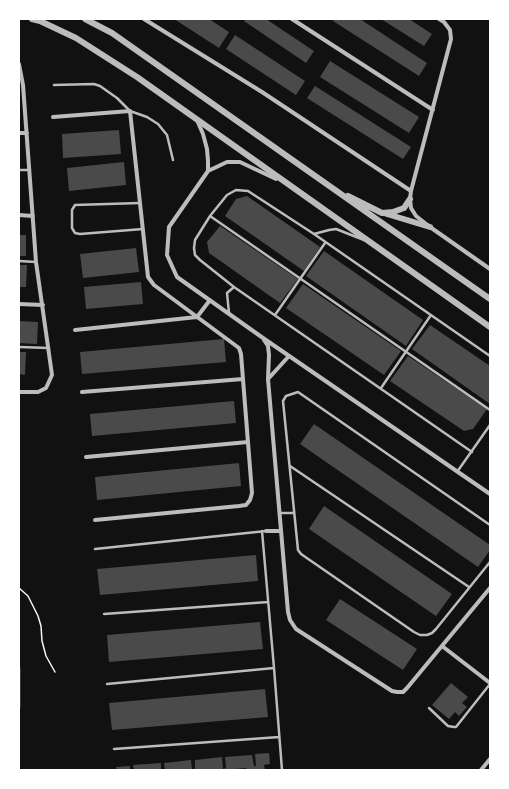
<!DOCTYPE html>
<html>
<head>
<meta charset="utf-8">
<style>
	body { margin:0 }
	#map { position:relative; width:509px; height:789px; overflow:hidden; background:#111; font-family:"Roboto Condensed",sans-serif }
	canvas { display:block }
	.frame { position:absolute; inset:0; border:20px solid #fff; pointer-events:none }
</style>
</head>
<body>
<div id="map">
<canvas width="509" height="789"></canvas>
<div class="frame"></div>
</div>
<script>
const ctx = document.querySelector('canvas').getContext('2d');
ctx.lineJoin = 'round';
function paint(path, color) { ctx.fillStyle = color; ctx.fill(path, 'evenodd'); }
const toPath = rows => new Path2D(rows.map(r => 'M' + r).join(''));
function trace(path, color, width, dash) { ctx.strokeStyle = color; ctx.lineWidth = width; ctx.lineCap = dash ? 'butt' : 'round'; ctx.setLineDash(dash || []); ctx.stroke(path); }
const building = toPath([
	[174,19,209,19,229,32,219,48],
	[246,19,266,19,314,51,306,63,244,21],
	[334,19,360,19,427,63,419,76,333,21],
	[381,19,409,19,432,34,424,46],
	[235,35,305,81,296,95,226,49],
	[330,61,419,117,409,133,320,77],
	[315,86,411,147,403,159,307,98],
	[119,130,121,154,63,158,62,134],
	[124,162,126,185,69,191,67,168],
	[247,196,320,247,304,271,225,216,236,199],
	[220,226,298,279,280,303,209,253,207,242],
	[19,235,26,235,26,256,19,256],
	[136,248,139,272,83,278,80,254],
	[324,251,423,320,406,346,306,276],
	[19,265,27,265,26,287,19,287],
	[141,282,143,304,86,309,84,287],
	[303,284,401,351,384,375,286,308],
	[19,321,38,322,37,344,19,343],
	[430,325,490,366,490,404,412,349],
	[224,339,226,362,82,374,80,352],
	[19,352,26,352,25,375,19,374],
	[408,356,487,409,473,429,464,431,390,381],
	[234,401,236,423,92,436,90,414],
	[314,424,490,545,490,550,478,567,300,444],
	[239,463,241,486,97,500,95,477],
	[324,506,452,594,436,616,309,529],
	[256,555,258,581,100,595,97,569],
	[340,599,417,649,403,670,326,620],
	[260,622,263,649,109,662,107,635],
	[451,683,468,697,462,703,467,707,459,716,455,712,449,719,432,705],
	[265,689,268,717,112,730,109,703],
	[269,753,270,764,264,765,265,770,246,770,246,768,235,769,235,770,195,770,195,760,222,757,223,769,226,768,225,757,252,755,254,766,256,766,255,754],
	[191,760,192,770,165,770,164,763],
	[161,763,161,770,134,770,133,765],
	[130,766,130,770,117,770,116,767]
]);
const path = toPath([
	[19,588,28,596,38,616,41,626,42,641,46,656,55,672]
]);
const service = toPath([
	[54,85,94,84,100,86,117,98,130,111,147,117,158,124,167,135,173,160],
	[19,170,30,170],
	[140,203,75,205,72,210,72,228,75,233,80,234,143,229],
	[210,216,490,410],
	[314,234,329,230,336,229,364,240],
	[19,261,36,262],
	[229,313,227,293,234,287],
	[275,315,325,243],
	[19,347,49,348],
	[381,388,431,315],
	[472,452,234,287,200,260,195,255,194,248,195,240,210,216,227,195,236,190,248,191,314,234,490,356],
	[290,466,469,587],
	[457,472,490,425],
	[280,513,294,513],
	[490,525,298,392,286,396,283,401,298,550,301,554,414,632,420,635,427,635,432,633,436,629,490,562],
	[262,531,274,668,282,770],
	[95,549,266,531],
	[104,614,268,602],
	[19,668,19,707],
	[107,684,274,668],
	[429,708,448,726,454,727,456,727,490,684],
	[114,749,279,737]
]);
const minor = toPath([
	[144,19,262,92,411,191],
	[292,19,433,110],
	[439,19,444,22,450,30,451,39,411,191,410,199,411,208,416,216,430,227,490,269],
	[19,64,23,85,36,262,52,375,46,388,38,392,19,392],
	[53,117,130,111,148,277,154,285,239,348,241,354,252,493,250,500,246,505,239,506,95,520],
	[197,120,203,134,207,149,208,161,208,171],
	[19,133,27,133],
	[276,179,240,162,227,162,208,171,169,227,167,255,177,277,263,338,490,494],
	[19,215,33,216],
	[19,304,43,305],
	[75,330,197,317,210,300],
	[264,340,268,346,269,355,268,379,288,612,290,620,296,629,392,691,397,692,403,692,407,688,490,588],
	[269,378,289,356],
	[82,392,243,379],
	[86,457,248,442],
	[266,531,281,531],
	[442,646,490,683],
	[481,770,490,759]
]);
const tertiary = toPath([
	[32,19,40,21,76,38,137,77,490,327],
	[85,19,112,33,490,299],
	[348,196,382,213,393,212,404,208,410,199],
	[387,214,430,227]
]);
paint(building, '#4a4a4a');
trace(path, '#f5f5f5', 1.5);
trace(service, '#bcbcbc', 2.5);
trace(minor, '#bcbcbc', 4);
trace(tertiary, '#bcbcbc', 6);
</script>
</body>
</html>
